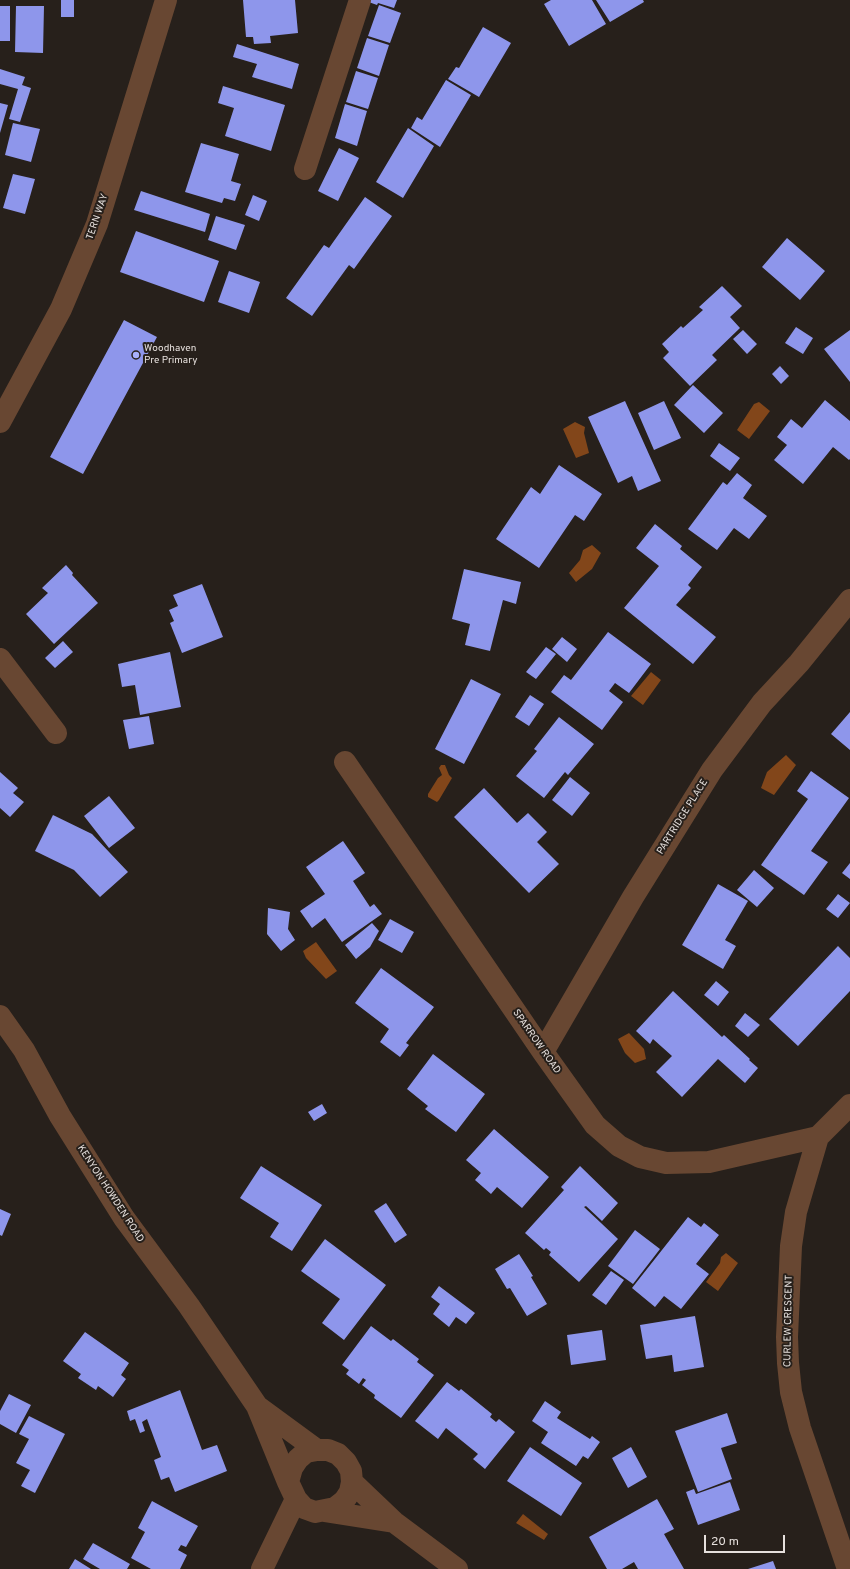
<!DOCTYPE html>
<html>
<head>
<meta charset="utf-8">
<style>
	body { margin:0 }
	#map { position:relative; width:850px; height:1569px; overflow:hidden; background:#27201b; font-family:Overpass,sans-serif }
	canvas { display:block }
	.scale { position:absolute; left:704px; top:1535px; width:81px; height:18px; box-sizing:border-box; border:2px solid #e6e0dd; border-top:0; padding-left:5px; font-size:12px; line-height:14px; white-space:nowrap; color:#e6e0dd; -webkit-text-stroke:3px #27201b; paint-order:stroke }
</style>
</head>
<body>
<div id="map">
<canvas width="850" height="1569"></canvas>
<div class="scale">20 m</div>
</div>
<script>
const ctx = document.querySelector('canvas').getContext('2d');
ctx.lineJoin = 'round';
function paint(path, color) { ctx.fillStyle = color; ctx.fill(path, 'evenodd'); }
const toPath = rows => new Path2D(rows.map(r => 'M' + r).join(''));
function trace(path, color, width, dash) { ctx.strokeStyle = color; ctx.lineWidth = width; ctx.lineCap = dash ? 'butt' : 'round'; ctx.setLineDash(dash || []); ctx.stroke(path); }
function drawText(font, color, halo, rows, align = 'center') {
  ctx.font = font + ' Overpass,sans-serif'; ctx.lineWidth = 4; ctx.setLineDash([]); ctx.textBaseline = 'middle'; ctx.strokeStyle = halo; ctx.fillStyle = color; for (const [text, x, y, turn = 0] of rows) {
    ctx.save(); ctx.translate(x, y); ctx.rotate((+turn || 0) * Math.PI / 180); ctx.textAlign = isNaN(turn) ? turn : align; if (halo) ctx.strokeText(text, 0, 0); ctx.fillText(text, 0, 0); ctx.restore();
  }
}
const water = toPath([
	[759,402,770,411,749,439,737,430,754,404],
	[575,422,585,427,584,433,589,453,576,458,563,429],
	[592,545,601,553,592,569,576,582,569,573,580,560,583,550],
	[651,672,661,680,643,705,631,696],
	[786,755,796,765,774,795,761,788,767,772],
	[441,765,445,765,449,775,452,778,439,800,437,802,428,797,428,794,438,778,442,775,439,768],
	[316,942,337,971,326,979,306,958,303,951],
	[629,1033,644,1049,646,1059,635,1063,625,1053,618,1039],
	[726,1253,738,1263,718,1291,706,1282,720,1263,721,1257],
	[523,1514,548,1534,544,1540,516,1523]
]);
const building = toPath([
	[61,0,74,0,74,17,61,17],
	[243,0,295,0,298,33,270,36,271,43,254,44,253,37,246,37],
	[363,0,397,0,394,8,378,3,377,5],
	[551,0,592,0,606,24,569,46,544,4],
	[596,0,643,0,644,2,610,22],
	[379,5,401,13,390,43,368,36],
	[0,6,10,6,10,41,0,41],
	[16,6,44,6,43,53,15,52],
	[483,27,511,43,479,97,448,79,456,67,459,68],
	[367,38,389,45,379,76,357,68],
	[237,44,299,64,292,89,252,77,257,64,233,57],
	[0,69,25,77,22,85,31,88,20,122,9,119,18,89,0,84],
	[356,71,378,78,368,109,346,102],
	[446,80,471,95,440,147,411,128,417,117,422,120],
	[223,86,285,105,271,151,225,136,234,108,218,103],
	[0,103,8,105,0,133],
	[345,104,367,111,357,146,335,138],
	[13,123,40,129,31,162,5,155],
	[408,128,434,146,403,198,376,182],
	[201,143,239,154,231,181,241,184,235,201,224,198,222,203,185,192],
	[339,148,359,158,338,201,318,191],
	[13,174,35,179,25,214,3,208],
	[141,191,210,214,205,232,134,210],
	[253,195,267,201,259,221,245,215],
	[365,197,392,216,354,269,349,265,312,316,286,298,324,245,329,248],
	[216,216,245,225,236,250,208,240],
	[136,231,219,261,204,302,120,272],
	[787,238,825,271,800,300,762,267],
	[229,271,260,282,249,313,218,302],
	[722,286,742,306,730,317,740,328,712,355,717,360,690,386,663,358,669,352,662,344,681,326,683,328,703,310,699,307],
	[124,320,157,337,83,474,50,457],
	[796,327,813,338,803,354,785,343],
	[743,330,757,344,747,354,733,339],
	[850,330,850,382,824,349],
	[780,366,789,376,781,384,772,374],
	[693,385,723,413,704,433,674,405],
	[825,400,850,421,850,459,849,460,833,447,803,484,774,460,787,445,777,437,791,419,802,428],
	[625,401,661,481,638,491,632,476,618,483,588,417],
	[664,401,681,438,654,450,638,413],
	[719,443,740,458,730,471,710,456],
	[559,465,602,494,584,521,575,515,539,568,496,539,531,487,540,494],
	[737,473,752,485,743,498,767,516,749,539,734,528,717,550,688,529,723,482,727,485],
	[655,524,682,546,680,549,702,567,688,585,691,588,676,605,716,637,693,664,624,608,659,566,636,548],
	[66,565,73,573,72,575,98,603,54,644,26,614,48,593,42,588],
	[464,569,521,582,516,604,503,600,490,651,465,645,470,624,452,619],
	[202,584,223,637,182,653,170,623,174,621,169,610,178,606,173,595],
	[608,632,651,664,629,693,615,683,609,691,623,702,602,730,551,692,564,675,571,680],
	[562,637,577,649,567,662,552,649],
	[63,641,73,652,55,668,45,658],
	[546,647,556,654,536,679,526,672],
	[170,652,181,707,140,715,135,685,122,687,118,664],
	[471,679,501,694,464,764,435,749],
	[530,695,544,704,529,726,515,717],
	[850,712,850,750,831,734],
	[149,716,154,744,129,749,123,720],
	[559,717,594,744,568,775,565,772,544,798,516,776,537,751,534,749],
	[811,771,849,798,811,851,828,862,804,895,761,865,808,799,797,791],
	[0,772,18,788,13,793,24,802,10,817,0,808],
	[570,777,590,793,572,816,552,800],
	[484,788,517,823,528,813,547,832,537,842,559,864,529,893,454,817],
	[109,796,135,828,109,848,84,816],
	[53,815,92,834,128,872,100,897,74,870,35,851],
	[343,841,365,873,353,881,370,907,374,904,382,914,342,942,325,918,312,928,300,911,325,894,306,867],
	[850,863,850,879,842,873],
	[754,870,774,888,757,907,737,890],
	[718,884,748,901,725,940,736,946,723,969,682,945],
	[838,894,850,903,838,918,826,909],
	[268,908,290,912,288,929,295,940,281,951,267,934],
	[390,919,414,932,402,953,378,940],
	[372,923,379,931,370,947,356,959,345,945],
	[838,946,850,958,850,991,798,1046,769,1019],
	[381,968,434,1007,406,1043,409,1045,400,1057,380,1042,389,1029,355,1003],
	[716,981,729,992,718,1006,704,995],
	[673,991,722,1037,724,1035,750,1059,749,1060,758,1068,745,1083,718,1059,682,1097,656,1072,672,1056,653,1039,650,1044,636,1031],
	[745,1013,760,1025,748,1037,735,1026],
	[433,1054,485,1094,456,1132,425,1109,428,1106,407,1089],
	[322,1104,327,1113,314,1121,308,1112],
	[494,1129,549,1177,522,1208,497,1187,491,1194,475,1180,481,1173,466,1160],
	[261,1166,322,1205,292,1251,270,1237,279,1223,240,1198],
	[580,1166,618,1203,602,1221,586,1206,584,1207,618,1239,579,1282,549,1255,551,1252,546,1248,544,1250,525,1233,564,1190,561,1187],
	[386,1203,407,1235,395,1243,374,1211],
	[0,1209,11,1214,2,1236,0,1235],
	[688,1217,701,1227,704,1223,719,1235,696,1264,709,1274,681,1309,664,1296,655,1307,632,1288],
	[635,1230,660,1249,633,1284,608,1266],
	[325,1239,386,1285,344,1340,322,1323,340,1299,301,1271],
	[519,1254,533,1276,531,1277,547,1304,527,1316,510,1288,507,1289,495,1269],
	[611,1271,624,1280,606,1305,592,1295],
	[439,1286,475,1313,466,1324,456,1317,449,1327,433,1314,440,1304,431,1297],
	[695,1316,704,1367,674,1372,672,1355,646,1359,640,1325],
	[371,1326,391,1341,393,1339,419,1359,417,1362,434,1375,401,1418,374,1398,375,1395,362,1385,366,1380,363,1378,359,1384,346,1374,349,1370,342,1365],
	[602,1330,606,1360,571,1365,567,1335],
	[85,1332,129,1363,121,1375,126,1379,113,1397,98,1386,96,1390,78,1378,81,1374,63,1361],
	[447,1382,459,1391,461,1389,492,1414,490,1417,496,1422,499,1419,515,1432,485,1469,473,1459,478,1454,446,1428,438,1439,415,1421],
	[180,1390,202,1450,217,1445,227,1471,175,1492,169,1477,161,1480,154,1460,161,1457,147,1419,142,1422,145,1431,140,1433,135,1419,130,1421,127,1411],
	[9,1394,31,1405,16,1433,0,1424,0,1411],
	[545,1401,561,1412,557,1418,590,1439,592,1436,600,1442,588,1459,583,1456,576,1466,541,1443,548,1432,532,1421],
	[727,1413,737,1443,721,1448,732,1479,698,1492,675,1431],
	[29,1416,65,1434,35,1493,21,1486,30,1470,16,1463,29,1439,19,1434],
	[530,1447,582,1483,561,1516,507,1481],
	[631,1447,647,1477,628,1488,612,1458],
	[730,1482,740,1510,698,1525,686,1492,694,1489,696,1494],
	[657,1499,674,1529,664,1534,684,1569,638,1569,634,1562,622,1569,607,1569,589,1537],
	[152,1501,198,1526,186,1547,181,1545,178,1550,187,1555,180,1569,151,1569,131,1558,145,1532,138,1528],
	[93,1543,130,1564,127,1569,100,1569,83,1559],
	[75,1559,91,1569,69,1569],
	[773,1561,776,1569,748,1569]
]);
const minor = toPath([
	[305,169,360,0],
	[0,422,61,309,97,224,166,0],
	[0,659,56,733],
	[345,762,543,1052,595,1125,619,1146,640,1157,666,1163,709,1162,818,1137],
	[0,1016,24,1050,60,1116,124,1218,189,1306,257,1406,288,1482],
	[543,1052,633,897,712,770,762,703,799,663,850,600],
	[257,1406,317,1450],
	[317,1450,328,1450,338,1454,346,1462,351,1471,352,1482,350,1492,344,1501,335,1508,315,1512,304,1508,296,1499,288,1482,292,1468,298,1459,306,1452,317,1450],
	[352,1482,394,1522,457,1569],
	[324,1511,394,1522],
	[262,1569,296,1499],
	[848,1569,800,1428,791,1392,788,1363,787,1337,791,1246,796,1212,818,1137,850,1105]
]);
const markers = [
	[136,355,4,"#a8b0fc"]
];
const streetNames = [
	["TERN WAY",98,217,-71],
	["PARTRIDGE PLACE",683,817,-58],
	["SPARROW ROAD",536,1042,55],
	["KENYON HOWDEN ROAD",110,1194,57],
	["CURLEW CRESCENT",789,1321,-89]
];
const poiNames = [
	["Woodhaven",144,349],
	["Pre Primary",144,361]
];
paint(water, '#82461a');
paint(building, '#8e96eb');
trace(minor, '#684732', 22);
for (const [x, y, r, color] of markers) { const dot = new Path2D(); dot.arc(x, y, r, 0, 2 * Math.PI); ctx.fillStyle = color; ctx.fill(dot); trace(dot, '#27201b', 1.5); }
drawText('10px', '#e6e0dd', '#27201b', streetNames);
drawText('10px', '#e6e0dd', '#27201b', poiNames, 'left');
</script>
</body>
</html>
